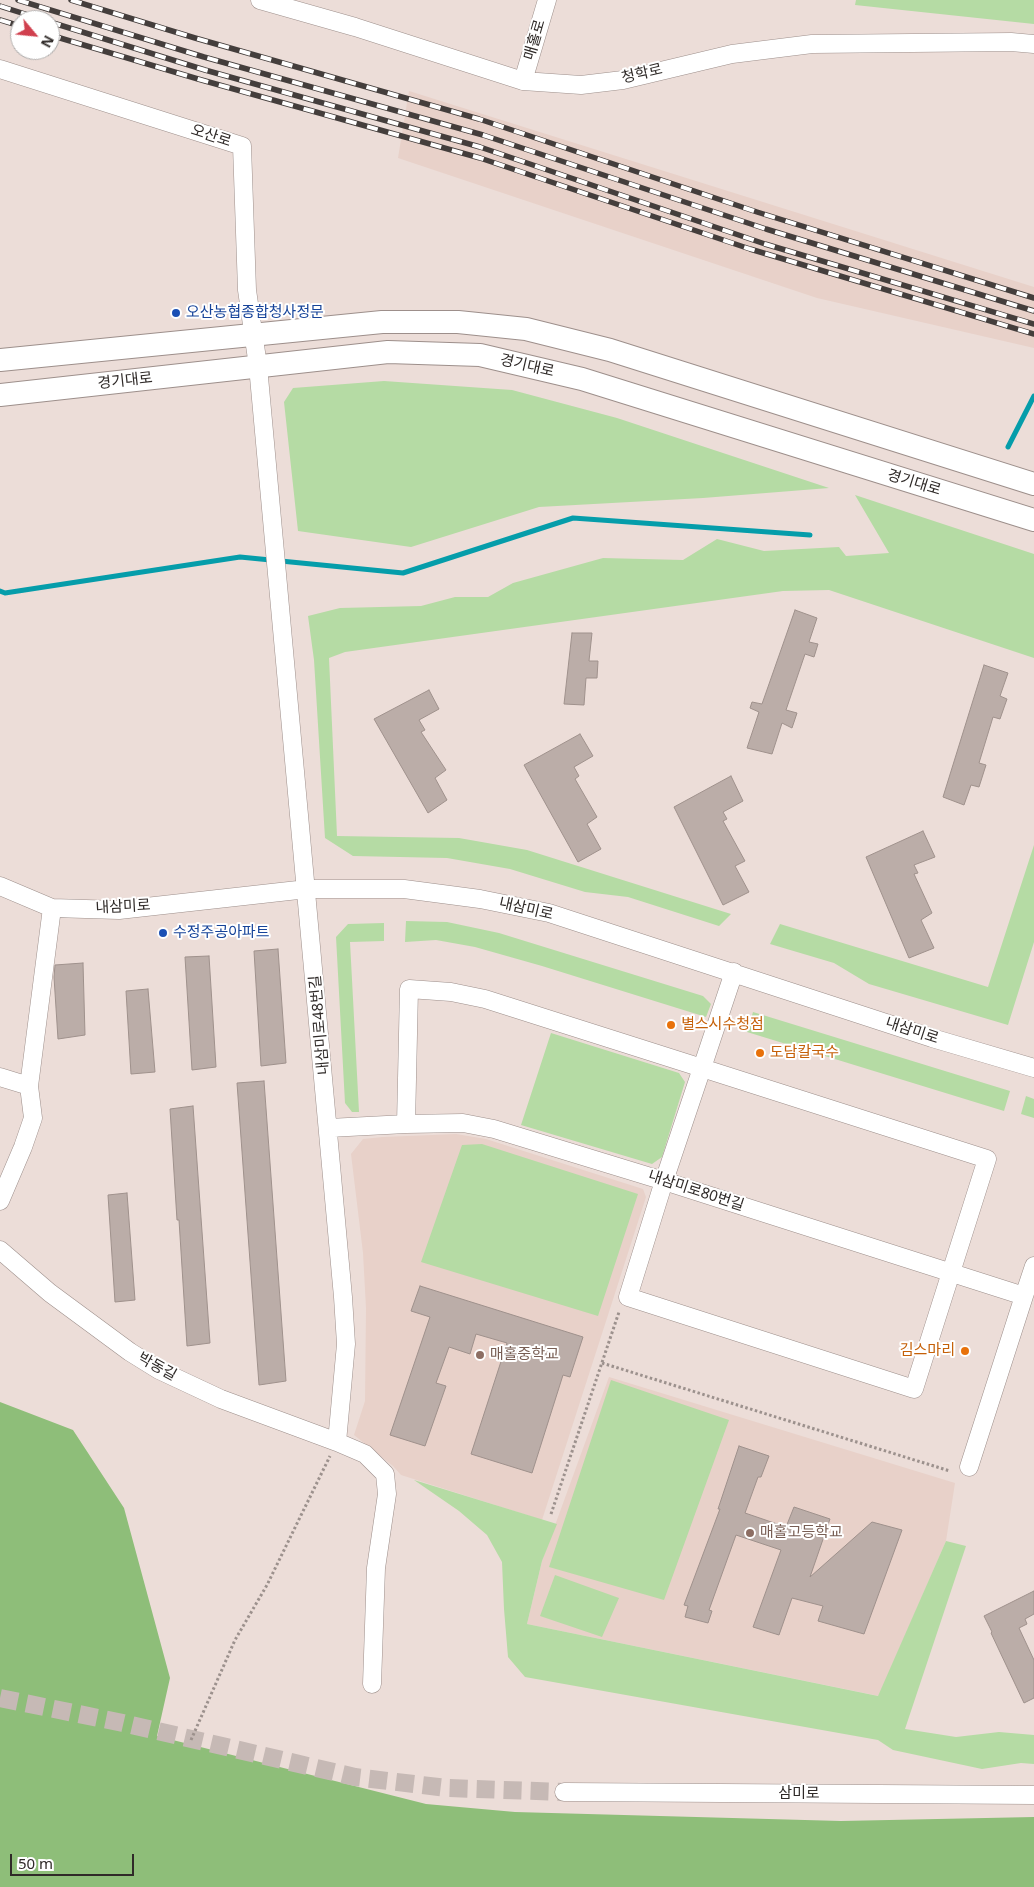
<!DOCTYPE html>
<html>
<head>
<meta charset="utf-8">
<style>
	body { margin:0 }
	#map { position:relative; width:1034px; height:1887px; overflow:hidden; background:#ecddd8; font-family:"Noto Sans",sans-serif }
	canvas { display:block }
	.north { position:absolute; left:10px; top:10px; width:50px; height:50px; box-sizing:border-box; background:#fff; border:1px solid #acaaa9; border-radius:50%; rotate:118deg; font-size:14px; font-weight:700; line-height:20px; text-align:center; color:#2f2a28 }
	.north::after { content:''; display:block; margin:auto; width:18px; height:22px; background:#d0404e; clip-path:polygon(50% 0,100% 100%,50% 72%,0 100%) }
	.scale { position:absolute; left:10px; top:1854px; width:124px; height:22px; box-sizing:border-box; border:2px solid #2f2a28; border-top:0; padding-left:6px; font-size:15px; line-height:18px; white-space:nowrap; color:#2f2a28; -webkit-text-stroke:4px #fff; paint-order:stroke }
</style>
</head>
<body>
<div id="map">
<canvas width="1034" height="1887"></canvas>
<div class="north">N</div>
<div class="scale">50 m</div>
</div>
<script>
const ctx = document.querySelector('canvas').getContext('2d');
ctx.lineJoin = 'round';
function paint(path, color) { ctx.fillStyle = color; ctx.fill(path, 'evenodd'); }
const toPath = rows => new Path2D(rows.map(r => 'M' + r).join(''));
function trace(path, color, width, dash) { ctx.strokeStyle = color; ctx.lineWidth = width; ctx.lineCap = dash ? 'butt' : 'round'; ctx.setLineDash(dash || []); ctx.stroke(path); }
function drawText(font, color, halo, rows, align = 'center') {
  ctx.font = font + ' "Noto Sans","Noto Sans KR",sans-serif'; ctx.lineWidth = 4; ctx.setLineDash([]); ctx.textBaseline = 'middle'; ctx.strokeStyle = halo; ctx.fillStyle = color; for (const [text, x, y, turn = 0] of rows) {
    ctx.save(); ctx.translate(x, y); ctx.rotate((+turn || 0) * Math.PI / 180); ctx.textAlign = isNaN(turn) ? turn : align; if (halo) ctx.strokeText(text, 0, 0); ctx.fillText(text, 0, 0); ctx.restore();
  }
}
const built = toPath([
	[409,91,1034,287,1034,348,817,298,398,158],
	[456,1134,486,1139,643,1189,646,1197,542,1520,401,1475,393,1466,354,1435,365,1401,366,1308,363,1253,351,1154,363,1139,383,1137],
	[609,1377,955,1483,946,1541,879,1696,527,1624,542,1561]
]);
const green = toPath([
	[856,0,1034,0,1034,24,855,5],
	[384,381,512,390,617,418,829,488,703,498,539,507,411,547,298,531,284,402,293,388],
	[855,495,1034,554,1034,658,829,590,783,591,345,652,329,658,337,836,459,838,527,850,731,914,719,926,628,897,585,892,510,869,447,858,353,856,325,838,314,660,308,616,340,608,421,606,455,597,488,597,513,583,603,558,683,560,717,539,764,551,839,547,846,556,889,553],
	[1034,845,1034,942,1008,1025,869,984,834,963,770,944,780,924,988,987],
	[406,921,447,922,499,933,703,996,711,1004,706,1017,542,966,475,947,436,940,405,942],
	[384,923,384,941,350,942,359,1112,352,1112,345,1103,336,937,348,924],
	[753,1012,1010,1091,1004,1111,747,1032],
	[551,1033,679,1073,685,1082,662,1157,652,1164,521,1125],
	[1026,1096,1034,1099,1034,1118,1021,1114],
	[482,1144,638,1194,598,1316,421,1262,462,1145],
	[611,1380,729,1420,664,1600,549,1567],
	[414,1480,557,1524,542,1561,527,1624,878,1696,946,1541,966,1546,905,1729,956,1737,999,1732,1034,1735,1034,1764,1021,1763,982,1769,893,1750,878,1740,525,1677,508,1657,504,1609,502,1562,487,1535,459,1511],
	[555,1575,619,1598,602,1637,540,1616]
]);
const forest = toPath([
	[0,1402,73,1430,124,1508,170,1678,157,1736,426,1804,515,1812,841,1821,1034,1817,1034,1887,0,1887]
]);
const stream = toPath([
	[1008,447,1034,396],
	[0,591,5,593,240,557,403,573,573,518,810,535]
]);
const building = toPath([
	[795,610,817,618,809,642,818,644,814,657,805,654,786,710,797,713,792,728,782,723,772,754,747,748,759,712,750,708,752,702,762,704,795,610],
	[572,633,592,633,589,661,598,661,597,678,586,678,584,705,564,704,572,633],
	[984,665,1008,673,1000,696,1007,699,1000,719,993,717,979,763,986,765,979,787,971,785,964,805,943,797,984,665],
	[429,690,439,709,419,720,425,730,421,732,446,770,435,778,447,800,428,813,374,719,429,690],
	[580,734,593,756,574,767,579,776,575,779,597,817,587,824,601,849,578,862,524,765,580,734],
	[731,776,743,801,723,812,727,819,723,821,745,861,735,866,749,892,723,905,674,807,731,776],
	[923,831,935,857,914,865,918,873,914,874,932,913,921,920,934,948,909,958,866,857,923,831],
	[278,949,286,1063,261,1066,254,951,278,949],
	[209,956,216,1067,192,1070,185,957,209,956],
	[83,963,85,1035,58,1039,54,977,55,965,83,963],
	[148,989,155,1072,131,1074,126,991,148,989],
	[264,1081,286,1381,259,1385,237,1083,264,1081],
	[193,1106,210,1343,187,1346,179,1220,177,1220,170,1109,193,1106],
	[127,1193,135,1300,115,1302,108,1195,127,1193],
	[420,1286,583,1337,570,1377,563,1375,532,1473,471,1454,507,1343,476,1334,470,1354,449,1347,436,1383,446,1386,425,1446,390,1435,430,1317,411,1311,420,1286],
	[739,1446,769,1456,761,1477,758,1477,745,1513,786,1527,794,1507,830,1519,810,1577,872,1522,902,1530,864,1634,818,1621,823,1606,792,1598,779,1635,753,1627,781,1550,736,1535,709,1610,712,1611,708,1623,685,1617,688,1606,684,1605,720,1509,718,1509,739,1446],
	[1034,1591,1034,1614,1025,1619,1027,1624,1019,1628,1034,1660,1034,1698,1024,1703,991,1633,992,1632,984,1616,1034,1591]
]);
const minorTunnel = toPath([
	[0,1698,123,1723,355,1777,447,1788,564,1792]
]);
const path = toPath([
	[602,1363,950,1471],
	[551,1514,619,1312],
	[191,1740,235,1640,267,1585,330,1456]
]);
const minor = toPath([
	[260,0,355,27,523,81,581,85,623,80,732,54,812,44,1011,42,1034,44],
	[0,69,242,146,247,290,258,366,343,1297,346,1344,337,1442],
	[523,81,547,0],
	[0,886,52,908,119,910,307,889,404,889,480,899,549,913,932,1038,1034,1068],
	[0,1077,29,1086,52,908],
	[406,1124,409,989,451,992,485,999,702,1068,987,1159,914,1389,628,1297,664,1181,702,1068,734,972],
	[329,1128,406,1124,463,1123,494,1129,664,1181,1024,1296,1034,1266],
	[0,1201,23,1147,33,1118,29,1086],
	[0,1250,50,1293,130,1352,159,1370,221,1399,337,1442,365,1454,385,1474,387,1494,376,1568,372,1684],
	[969,1467,1024,1296],
	[564,1792,1034,1795]
]);
const major = toPath([
	[0,360,382,322,458,322,526,329,610,350,1034,484],
	[0,395,388,352,480,355,582,379,1034,520]
]);
const rail = toPath([
	[18,0,204,57,483,135,766,229,1034,311],
	[71,0,195,38,479,119,757,212,1034,298],
	[0,6,44,20],
	[0,20,20,26],
	[50,22,205,70,480,147,765,244,1034,324],
	[50,35,198,79,480,158,750,249,1034,334]
]);
const markers = [
	[176,313,5,"#1a4fb4"],
	[163,933,5,"#1a4fb4"],
	[671,1025,5,"#e8710a"],
	[760,1053,5,"#e8710a"],
	[965,1351,5,"#e8710a"],
	[480,1355,5,"#8d6e63"],
	[750,1533,5,"#8d6e63"]
];
const streetNames = [
	["매홀로",535,40,-74],
	["청학로",642,74,-13],
	["오산로",211,136,18],
	["경기대로",527,366,13],
	["경기대로",125,381,-6],
	["경기대로",914,483,17],
	["내삼미로",123,907,-3],
	["내삼미로",526,909,13],
	["내삼미로48번길",320,1025,-95],
	["내삼미로",912,1031,18],
	["내삼미로80번길",696,1191,18],
	["박동길",157,1367,29],
	["삼미로",799,1794]
];
const transitNames = [
	["오산농협종합청사정문",186,313],
	["수정주공아파트",173,933]
];
const foodNames = [
	["별스시수청점",681,1025],
	["도담칼국수",770,1053],
	["김스마리",955,1351,"right"]
];
const educationNames = [
	["매홀중학교",490,1355],
	["매홀고등학교",760,1533]
];
paint(built, '#e8d1c9');
paint(green, '#b5dba4');
paint(forest, '#8ebe79');
trace(stream, '#059daa', 5);
paint(building, '#bbada8');
trace(building, '#9f918c', 1);
trace(minorTunnel, '#c6b9b5', 18, [18, 9]);
trace(minor, '#9d8f8b', 19);
trace(major, '#9d8f8b', 24);
trace(path, '#9c918d', 3, [2.5, 2.5]);
trace(minor, '#fff', 18);
trace(major, '#fff', 22);
trace(rail, '#443e3c', 5.5);
trace(rail, '#fff', 4, [11]);
for (const [x, y, r, color] of markers) { const dot = new Path2D(); dot.arc(x, y, r, 0, 2 * Math.PI); ctx.fillStyle = color; ctx.fill(dot); trace(dot, '#fff', 2); }
drawText('15px', '#2f2a28', '#fff', streetNames);
drawText('15px', '#164399', '#fff', transitNames, 'left');
drawText('15px', '#c56008', '#fff', foodNames, 'left');
drawText('15px', '#785e54', '#fff', educationNames, 'left');
</script>
</body>
</html>
